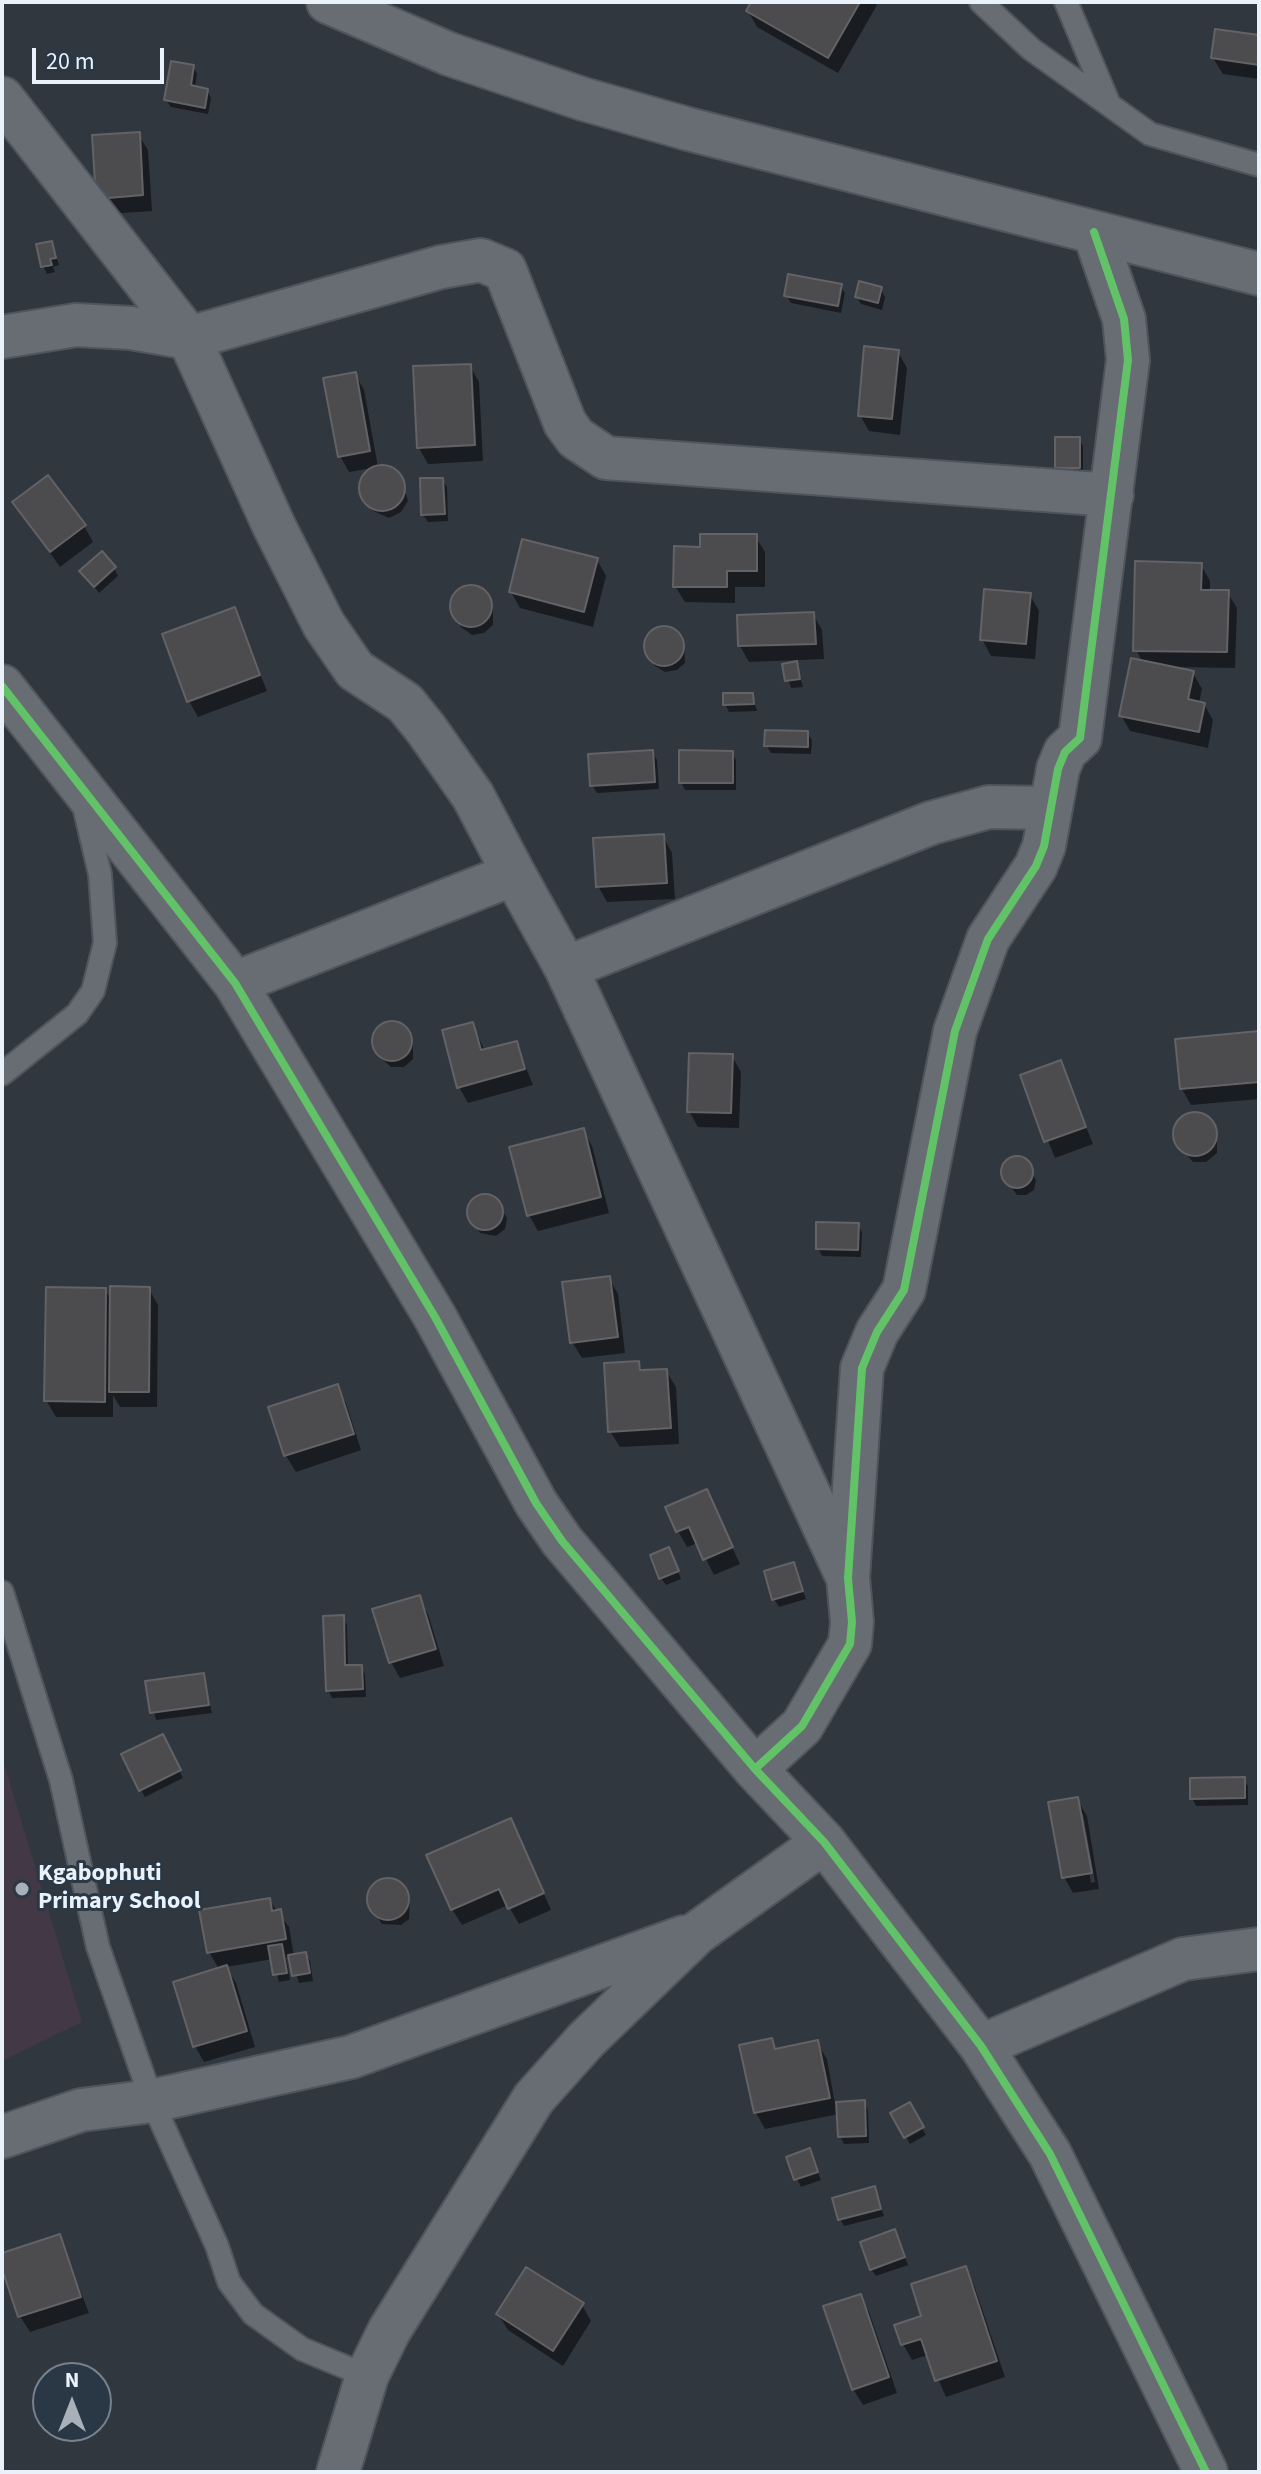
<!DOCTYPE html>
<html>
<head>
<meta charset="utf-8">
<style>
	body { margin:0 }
	#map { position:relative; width:1261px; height:2474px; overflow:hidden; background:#30373f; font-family:"Source Sans 3",sans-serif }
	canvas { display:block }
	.frame { position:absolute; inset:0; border:4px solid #e9f2fa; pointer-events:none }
	.north { position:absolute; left:32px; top:2362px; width:80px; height:80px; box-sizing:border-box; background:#2a3745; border:2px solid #76828d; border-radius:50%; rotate:0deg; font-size:22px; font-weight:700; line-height:32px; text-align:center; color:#e9f2fa }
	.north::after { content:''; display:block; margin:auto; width:28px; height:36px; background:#a8b1b9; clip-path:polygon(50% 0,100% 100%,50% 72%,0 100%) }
	.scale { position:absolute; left:32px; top:48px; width:132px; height:36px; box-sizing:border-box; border:4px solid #e9f2fa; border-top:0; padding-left:10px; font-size:24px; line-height:28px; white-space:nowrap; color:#e9f2fa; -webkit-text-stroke:6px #2a3745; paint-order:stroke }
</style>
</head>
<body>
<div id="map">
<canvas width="1261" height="2474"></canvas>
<div class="frame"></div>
<div class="north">N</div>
<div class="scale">20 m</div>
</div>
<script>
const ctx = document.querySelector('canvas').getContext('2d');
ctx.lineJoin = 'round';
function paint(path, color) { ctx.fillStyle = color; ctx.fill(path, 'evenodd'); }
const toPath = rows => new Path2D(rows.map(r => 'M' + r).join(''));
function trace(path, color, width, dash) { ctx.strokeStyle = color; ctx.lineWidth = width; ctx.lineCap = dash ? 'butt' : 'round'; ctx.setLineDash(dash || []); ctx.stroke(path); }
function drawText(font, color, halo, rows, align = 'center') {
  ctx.font = font + ' "Source Sans 3",sans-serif'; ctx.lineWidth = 6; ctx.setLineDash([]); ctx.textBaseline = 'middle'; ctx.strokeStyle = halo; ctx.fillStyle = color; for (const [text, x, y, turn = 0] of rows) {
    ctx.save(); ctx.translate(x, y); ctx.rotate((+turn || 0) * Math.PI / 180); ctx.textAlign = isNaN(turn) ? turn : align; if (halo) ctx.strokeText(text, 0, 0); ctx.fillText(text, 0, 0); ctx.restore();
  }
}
const education = toPath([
	[2,1757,82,2022,2,2061]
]);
const shadow = toPath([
	[753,2,875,2,877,5,838,73,757,27,748,11],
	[1259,37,1259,79,1223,74,1213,58],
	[193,66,197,74,195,88,207,90,211,98,208,114,171,107,166,100],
	[138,134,148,150,152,211,107,214,98,198],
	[51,243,59,265,53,267,55,272,47,274,43,266],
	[840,286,845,293,841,313,791,303,787,296],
	[881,289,885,297,882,310,861,304,857,297],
	[898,352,907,368,900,435,869,431,860,415],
	[470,366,479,382,483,461,428,464,419,448],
	[355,374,364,390,378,467,349,472,340,456],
	[1079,439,1083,446,1083,475,1061,475,1057,468],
	[385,468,401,479,408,501,401,512,389,518,371,510,361,488,366,475],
	[442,480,447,487,448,521,428,522,423,515],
	[14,502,84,526,93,542,60,567],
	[755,536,765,552,765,587,735,587,735,603,685,602,675,586,702,549],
	[597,560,606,576,593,627,520,608,511,592],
	[1201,565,1210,581,1210,592,1227,592,1237,608,1235,668,1173,667,1193,673,1202,689,1199,703,1204,704,1213,720,1208,748,1130,731,1121,715,1143,663,1136,650],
	[114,568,118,576,99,593,82,571],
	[479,589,493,606,493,625,484,633,472,635,461,627,452,607,461,590],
	[1030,595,1039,611,1035,659,991,656,982,639],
	[234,610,267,691,198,717,189,701],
	[813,614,822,630,824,659,749,662,740,646],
	[663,628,679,637,684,645,685,663,677,670,665,672,655,666,646,647,653,632],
	[796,663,803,687,791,688,784,666],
	[752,695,757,711,729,712,725,704],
	[807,733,812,740,811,754,771,753,767,746],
	[652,752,657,760,659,789,597,793,592,785],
	[732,753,736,760,736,790,685,790,681,782],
	[663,836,672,853,675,899,607,902,598,886],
	[400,1024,413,1041,413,1059,404,1067,391,1067,382,1059,374,1039,384,1025],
	[472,1024,485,1051,516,1043,533,1085,468,1103,459,1087],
	[1259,1033,1259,1099,1191,1105,1182,1089],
	[732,1056,741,1072,739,1128,698,1127,689,1111],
	[1060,1063,1093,1144,1055,1158,1022,1077],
	[1198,1114,1217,1132,1217,1153,1206,1162,1193,1162,1177,1144,1175,1131,1186,1116],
	[583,1130,592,1146,609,1213,538,1231,529,1215],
	[1015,1158,1024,1160,1036,1180,1034,1190,1026,1195,1017,1195,1002,1175,1004,1166],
	[477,1197,492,1197,507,1218,505,1229,496,1236,480,1233,469,1215,470,1204],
	[858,1225,862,1232,861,1257,822,1256,818,1248],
	[609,1278,618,1294,625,1353,582,1358,572,1342],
	[149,1289,158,1305,157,1407,120,1407,113,1395,113,1417,56,1417,46,1400,105,1290,112,1301],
	[638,1363,644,1372,666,1371,676,1387,679,1444,620,1447,610,1431],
	[337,1387,346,1403,361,1450,296,1472,286,1456,271,1408],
	[706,1492,740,1564,714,1575,698,1543,687,1547,678,1531],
	[673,1557,681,1579,666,1585,661,1578],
	[793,1564,806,1599,779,1607,774,1599],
	[419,1598,428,1614,444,1666,400,1678,391,1662],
	[342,1617,347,1625,348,1667,361,1667,365,1674,366,1697,332,1698,328,1690],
	[203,1675,212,1713,156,1720,148,1683],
	[166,1744,183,1778,145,1797,141,1790],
	[1243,1779,1248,1786,1248,1805,1196,1806,1192,1798],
	[1077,1799,1087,1816,1099,1889,1073,1893,1064,1877],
	[1079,1814,1083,1814,1095,1882,1091,1883],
	[519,1837,551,1910,519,1924,508,1905,462,1925,452,1909],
	[389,1879,398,1883,410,1898,409,1919,401,1925,382,1924,370,1907,371,1888],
	[269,1900,289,1927,294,1956,305,1954,310,1961,313,1981,299,1983,291,1956,286,1957,290,1980,279,1982,273,1959,226,1967,236,1983,255,2047,204,2062,195,2046,219,1969,209,1952],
	[771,2040,778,2051,817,2043,827,2059,835,2104,864,2102,868,2110,869,2143,844,2144,840,2136,839,2114,765,2129,756,2113],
	[909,2105,926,2135,910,2144,893,2114],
	[809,2151,821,2180,801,2187,788,2158],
	[874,2188,884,2216,844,2226,840,2219],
	[895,2232,908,2265,876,2276,871,2269],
	[59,2237,89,2313,30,2332,20,2316,2,2255],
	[965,2269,974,2285,1005,2377,946,2397,928,2355,912,2360,903,2344],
	[860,2296,869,2312,897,2393,863,2405,853,2389],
	[582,2305,591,2321,563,2366,508,2330,498,2314]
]);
const building = toPath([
	[751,2,860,2,828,58,746,11,751,2],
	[1215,29,1259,35,1259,65,1211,58,1215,29],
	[171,61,194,65,191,85,208,89,205,108,164,100,171,61],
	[140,132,143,195,96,199,92,135,140,132],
	[52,241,56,258,50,259,52,265,41,267,36,244,52,241],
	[788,274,842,284,838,306,784,296,788,274],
	[859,281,882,287,878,303,855,297,859,281],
	[864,346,899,350,892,419,858,416,864,346],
	[471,364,475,445,417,448,413,366,471,364],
	[356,372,370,451,338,457,323,378,356,372],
	[1055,437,1080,437,1080,468,1055,468,1055,437],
	'359 488a23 23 0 1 1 46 0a23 23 0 1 1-46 0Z',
	[48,475,86,525,50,552,12,502,48,475],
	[420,478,443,478,445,514,421,515,420,478],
	[700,534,757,534,757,571,727,571,727,587,673,587,674,546,700,547,700,534],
	[522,539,598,558,584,612,509,592,522,539],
	[102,551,116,567,94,587,79,571,102,551],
	[1135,561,1202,563,1201,590,1229,590,1227,652,1133,651,1135,561],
	'450 606a21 21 0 1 1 42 0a21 21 0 1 1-42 0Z',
	[984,589,1031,593,1026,644,980,640,984,589],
	[235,607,260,675,187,702,162,634,235,607],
	[814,612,816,644,738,646,737,615,814,612],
	'644 646a20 20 0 1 1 40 0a20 20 0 1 1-40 0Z',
	[1131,658,1194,671,1188,699,1205,703,1199,732,1119,716,1131,658],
	[797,661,800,679,785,681,782,664,797,661],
	[723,693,753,693,754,704,723,705,723,693],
	[765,730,808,731,808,747,764,746,765,730],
	[653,750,655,782,590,786,588,754,653,750],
	[679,750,733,751,733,783,679,783,679,750],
	[664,834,667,883,596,887,593,838,664,834],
	'372 1041a20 20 0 1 1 40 0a20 20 0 1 1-40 0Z',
	[473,1022,481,1050,517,1041,525,1069,457,1088,442,1030,473,1022],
	[1259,1031,1259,1082,1180,1089,1175,1039,1259,1031],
	[689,1053,733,1054,731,1113,687,1112,689,1053],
	[1061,1060,1086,1127,1044,1142,1020,1075,1061,1060],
	'1173 1134a22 22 0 1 1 44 0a22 22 0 1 1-44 0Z',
	[584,1128,601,1197,527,1216,509,1147,584,1128],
	'1001 1172a16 16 0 1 1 32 0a16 16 0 1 1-32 0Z',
	'467 1212a18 18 0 1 1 36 0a18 18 0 1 1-36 0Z',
	[816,1222,859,1223,858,1250,816,1249,816,1222],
	[610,1276,618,1337,570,1343,562,1282,610,1276],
	[110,1286,150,1287,149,1392,109,1392,110,1286],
	[46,1287,106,1288,105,1402,44,1401,46,1287],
	[639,1361,640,1370,667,1369,671,1428,608,1432,604,1363,639,1361],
	[338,1384,354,1434,284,1456,268,1407,338,1384],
	[707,1489,733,1547,703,1560,689,1527,676,1532,665,1507,707,1489],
	[669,1547,679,1571,659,1579,650,1555,669,1547],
	[794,1562,803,1591,772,1600,764,1571,794,1562],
	[420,1595,436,1649,389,1663,372,1609,420,1595],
	[344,1615,345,1665,362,1665,363,1689,326,1691,323,1616,344,1615],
	[204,1673,209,1705,150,1713,145,1681,204,1673],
	[163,1734,181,1770,139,1791,121,1754,163,1734],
	[1245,1777,1245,1798,1190,1799,1190,1778,1245,1777],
	[1078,1797,1092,1873,1062,1878,1048,1802,1078,1797],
	[511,1818,544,1893,508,1909,499,1889,451,1910,426,1855,511,1818],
	'367 1899a21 21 0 1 1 42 0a21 21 0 1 1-42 0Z',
	[270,1898,272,1911,281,1909,286,1939,207,1953,199,1910,270,1898],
	[282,1944,287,1973,273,1975,268,1946,282,1944],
	[306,1952,310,1973,292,1976,288,1955,306,1952],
	[227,1965,247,2031,193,2047,173,1982,227,1965],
	[772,2038,775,2049,818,2040,830,2098,754,2113,739,2045,772,2038],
	[865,2100,866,2136,838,2137,836,2102,865,2100],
	[910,2102,924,2127,904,2138,890,2113,910,2102],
	[810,2148,818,2172,794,2180,786,2157,810,2148],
	[875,2186,881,2209,838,2220,832,2198,875,2186],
	[895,2229,905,2257,870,2270,860,2242,895,2229],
	[60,2234,81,2297,18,2317,2,2269,2,2253,60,2234],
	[966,2266,997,2361,935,2381,921,2339,901,2345,894,2325,921,2316,911,2284,966,2266],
	[526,2267,584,2303,553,2351,496,2314,526,2267],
	[861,2294,889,2377,852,2390,823,2306,861,2294]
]);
const lane = toPath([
	[981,2,1031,49,1150,134,1259,165],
	[1066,2,1109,104],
	[2,1074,77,1014,93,991,105,943,100,874,83,802],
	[2,1592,61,1780,98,1947,152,2101,217,2246,229,2282,253,2314,302,2349,367,2376]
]);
const street = toPath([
	[328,2,449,54,583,99,688,129,1259,274],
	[2,98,189,338,274,526,324,625,355,670,405,703,426,729,473,796,514,874],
	[2,337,76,325,131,328,189,338,441,267,481,260,505,270,565,423,576,438,606,458,1112,495],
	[2,686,235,983,435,1317,536,1503,562,1541,755,1769,824,1842,981,2046,1050,2154,1206,2472],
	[566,968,931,823,989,807,1051,808],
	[235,983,514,874,566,968,846,1574],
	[755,1769,802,1726,850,1644,852,1622,848,1578,862,1368,877,1332,904,1290,955,1031,988,939,1036,866,1044,846,1058,769,1065,752,1080,738,1128,360,1124,319,1094,232],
	[981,2046,1183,1959,1259,1949],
	[2,2137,81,2110,152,2101,351,2057,684,1937],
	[338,2472,367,2376,389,2331,534,2098,586,2040,697,1933,824,1842]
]);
const cycleway = toPath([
	[2,686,235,983,435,1317,536,1503,562,1541,755,1769,824,1842,981,2046,1050,2154,1206,2472],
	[755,1769,802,1726,850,1644,852,1622,848,1578,862,1368,877,1332,904,1290,955,1031,988,939,1036,866,1044,846,1058,769,1065,752,1080,738,1128,360,1124,319,1094,232]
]);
const markers = [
	[22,1889,8,"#a8b1b9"]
];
const poiNames = [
	["Kgabophuti",38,1875],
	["Primary School",38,1903]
];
paint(education, '#423846');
paint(shadow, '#0007');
paint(building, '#4c4b4e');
trace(building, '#636265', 2);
trace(lane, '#4f555c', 26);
trace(street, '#4f555c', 46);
trace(lane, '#676d72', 22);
trace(street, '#676d72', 42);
trace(cycleway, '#61c268', 8);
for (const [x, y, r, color] of markers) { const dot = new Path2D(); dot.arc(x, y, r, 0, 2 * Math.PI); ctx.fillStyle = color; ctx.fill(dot); trace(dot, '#2a3745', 3); }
drawText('bold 24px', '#e9f2fa', '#2a3745', poiNames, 'left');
</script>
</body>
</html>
